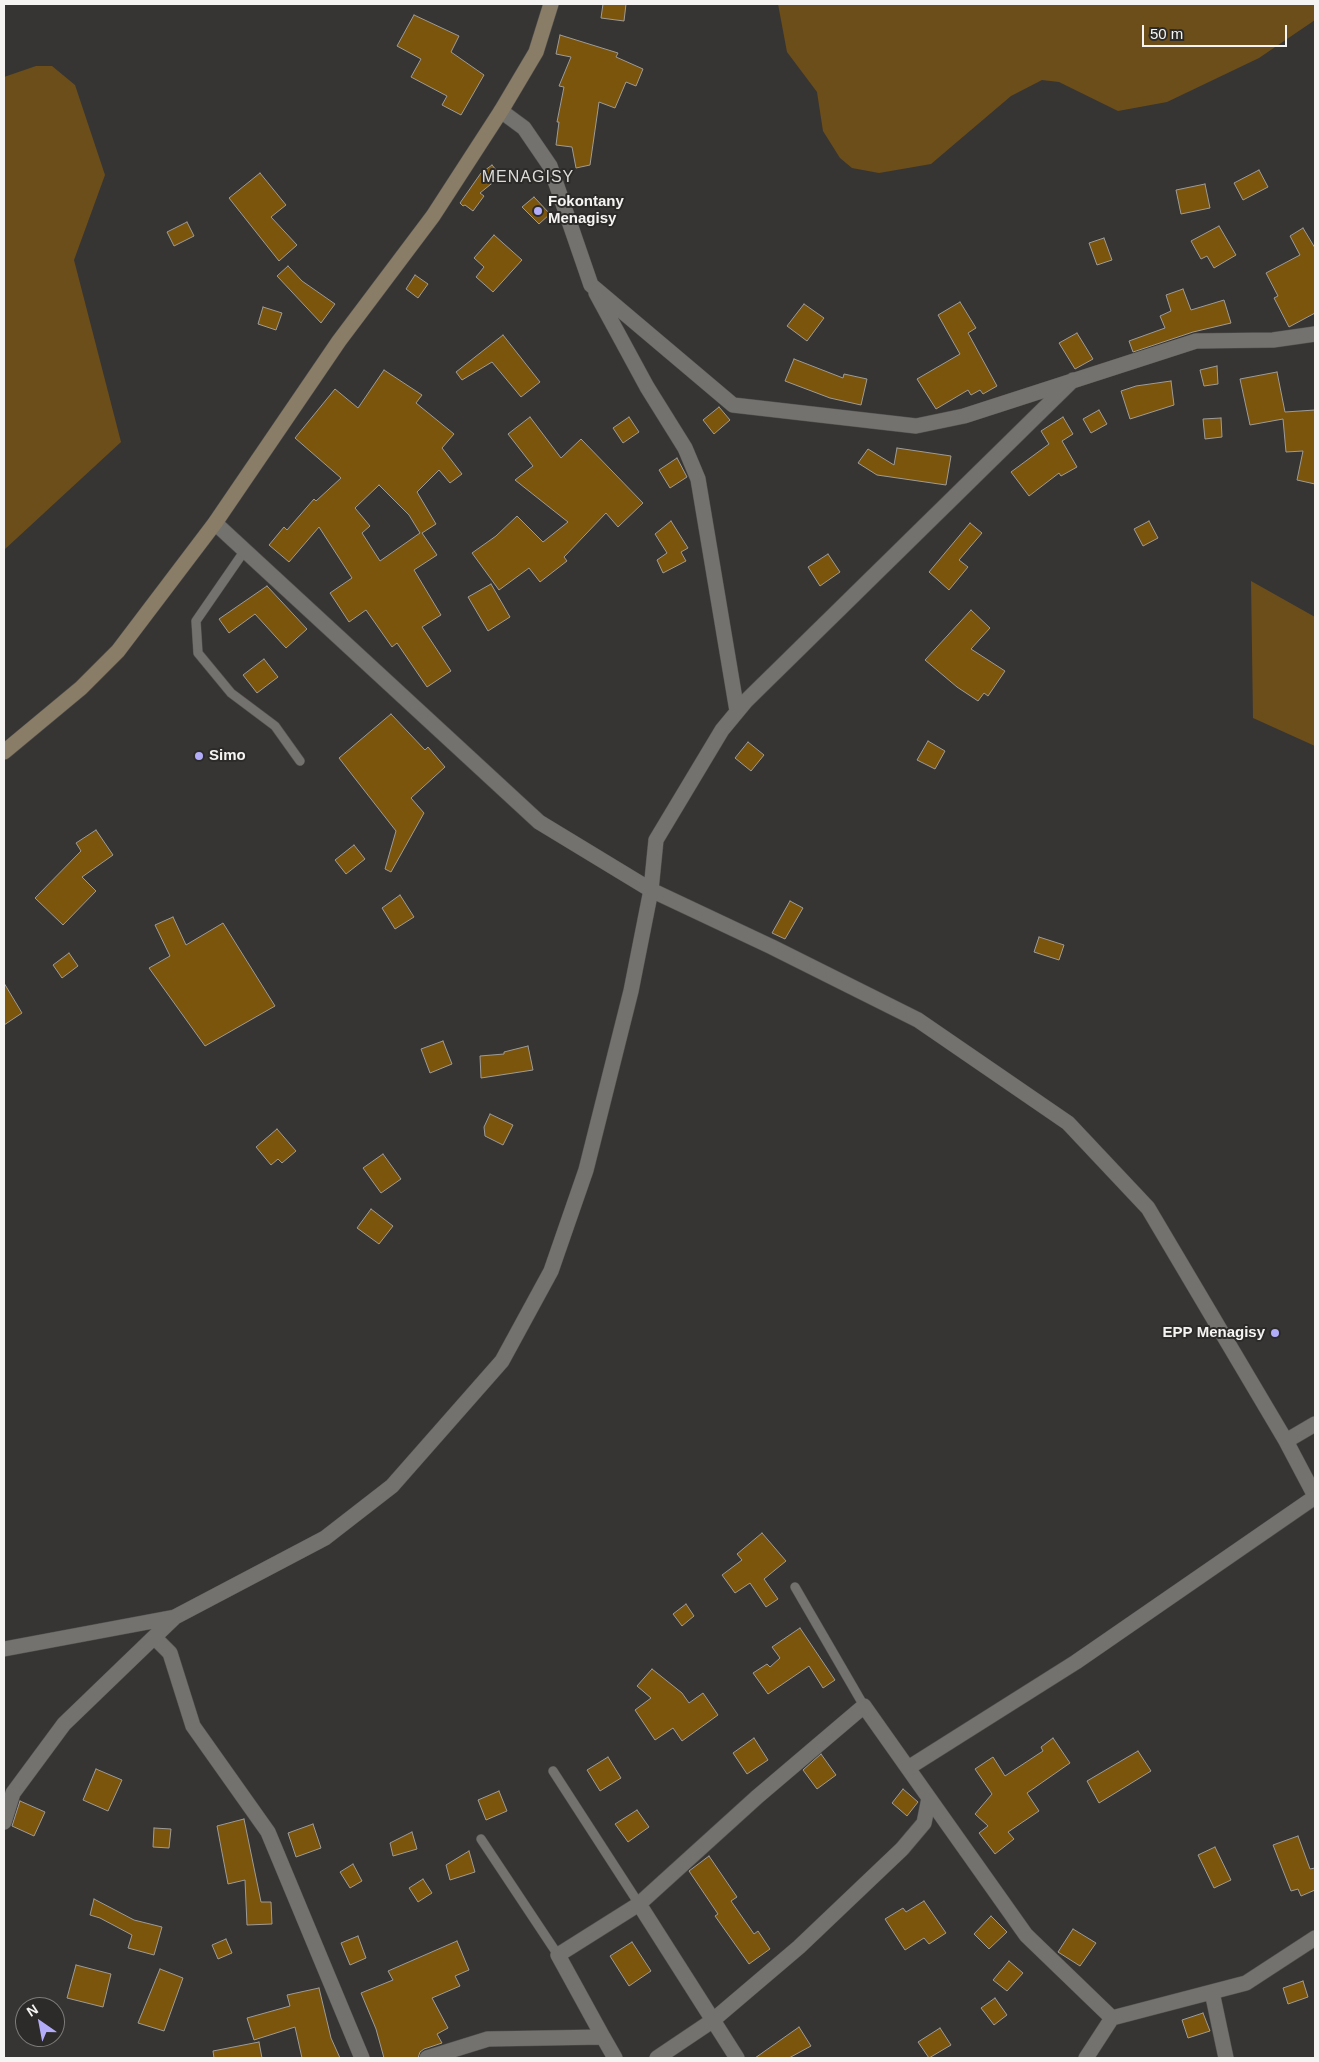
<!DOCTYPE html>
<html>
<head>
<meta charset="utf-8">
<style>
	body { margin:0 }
	#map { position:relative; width:1319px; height:2062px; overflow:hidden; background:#373533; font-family:Arial,sans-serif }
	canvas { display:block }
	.frame { position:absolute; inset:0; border:5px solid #f5f4f2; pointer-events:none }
	.north { position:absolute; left:15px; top:1997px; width:50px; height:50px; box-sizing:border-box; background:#2d2b29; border:1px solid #7d7b79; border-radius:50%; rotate:327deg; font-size:14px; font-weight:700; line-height:20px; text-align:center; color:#f5f4f2 }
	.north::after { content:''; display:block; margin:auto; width:18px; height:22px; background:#b3adf9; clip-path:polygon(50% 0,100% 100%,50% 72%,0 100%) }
	.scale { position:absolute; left:1142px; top:25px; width:145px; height:22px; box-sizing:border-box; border:2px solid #f5f4f2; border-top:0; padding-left:6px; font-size:15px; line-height:18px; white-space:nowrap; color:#f5f4f2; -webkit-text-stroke:4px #2d2b29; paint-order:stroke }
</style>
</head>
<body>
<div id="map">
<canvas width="1319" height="2062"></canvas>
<div class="frame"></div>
<div class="north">N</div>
<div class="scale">50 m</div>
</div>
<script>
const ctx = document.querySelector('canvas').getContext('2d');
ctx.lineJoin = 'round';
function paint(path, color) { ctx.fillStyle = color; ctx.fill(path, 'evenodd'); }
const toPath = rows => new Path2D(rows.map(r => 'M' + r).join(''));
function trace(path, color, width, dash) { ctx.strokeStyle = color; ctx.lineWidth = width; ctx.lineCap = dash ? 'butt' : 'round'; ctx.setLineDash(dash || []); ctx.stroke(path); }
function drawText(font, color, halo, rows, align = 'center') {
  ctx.font = font + ' Arial,sans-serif'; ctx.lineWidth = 4; ctx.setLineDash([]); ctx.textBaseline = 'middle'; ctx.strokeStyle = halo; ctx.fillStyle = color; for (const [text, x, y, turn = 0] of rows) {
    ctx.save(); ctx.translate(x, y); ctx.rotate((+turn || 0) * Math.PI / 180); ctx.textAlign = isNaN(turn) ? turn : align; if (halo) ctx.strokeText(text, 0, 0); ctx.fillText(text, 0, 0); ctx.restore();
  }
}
const green = toPath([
	[778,4,1315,4,1315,20,1259,58,1167,102,1118,111,1059,82,1042,80,1011,96,931,164,879,173,852,168,840,158,823,131,817,92,787,52],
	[36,66,52,66,75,85,105,175,74,260,121,442,4,550,4,77],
	[1251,581,1315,617,1315,746,1253,718]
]);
const building = toPath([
	[603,4,626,4,624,21,601,18,603,4],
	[414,15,459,36,451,52,484,75,461,115,442,105,447,96,411,77,421,59,397,46,414,15],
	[560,35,618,53,616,57,643,69,636,86,626,82,615,108,599,102,590,165,576,168,572,147,556,145,559,122,557,122,564,87,559,86,571,57,556,54,560,35],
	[492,165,501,176,480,193,484,196,473,211,465,205,463,206,460,203,481,173,492,165],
	[1259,170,1268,187,1243,200,1234,183,1259,170],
	[260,173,286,205,271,217,297,245,279,261,229,198,260,173],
	[1205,184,1210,208,1181,214,1176,190,1205,184],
	[534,197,550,214,539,224,522,207,534,197],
	[187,222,194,236,174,246,167,232,187,222],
	[1219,226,1236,255,1214,268,1207,256,1201,259,1191,241,1219,226],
	[1303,228,1315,248,1315,313,1289,327,1274,298,1278,296,1266,273,1300,255,1290,236,1303,228],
	[494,235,522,260,493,292,476,277,484,267,474,258,494,235],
	[1104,238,1112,260,1097,265,1089,243,1104,238],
	[288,266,302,281,335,304,321,323,277,276,288,266],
	[415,275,428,284,418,298,406,289,415,275],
	[1183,289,1191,310,1224,300,1231,323,1193,332,1133,352,1129,341,1165,328,1160,316,1171,311,1166,295,1183,289],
	[960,302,976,328,968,333,997,386,983,394,980,390,971,395,968,390,936,409,917,379,960,354,938,315,960,302],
	[804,304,824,318,807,341,787,326,804,304],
	[263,307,282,313,276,330,258,324,263,307],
	[1077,333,1093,359,1075,369,1059,343,1077,333],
	[503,335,540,382,521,397,492,362,462,380,456,372,503,335],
	[794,359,843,378,844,374,867,379,861,405,830,398,785,381,794,359],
	[1217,366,1218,384,1204,386,1200,370,1217,366],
	[384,370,422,395,416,403,454,434,442,448,462,474,450,483,439,470,417,492,436,524,422,533,437,555,414,570,441,615,422,627,451,671,427,687,397,643,392,647,366,610,349,622,330,593,352,578,319,527,289,562,269,545,284,527,287,530,314,499,316,501,341,478,295,438,335,389,358,408,384,370],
	[379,485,409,515,420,533,380,561,362,533,370,526,355,508,379,485],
	[1277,372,1285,412,1315,410,1315,484,1297,480,1303,451,1286,452,1283,419,1250,425,1240,379,1277,372],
	[1171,381,1174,405,1130,419,1121,391,1136,386,1171,381],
	[719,407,730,420,714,434,703,420,719,407],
	[1099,410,1107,424,1091,433,1083,419,1099,410],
	[530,417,561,458,581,439,643,503,618,527,606,513,564,557,567,561,540,582,529,568,499,590,472,553,496,536,517,516,543,542,568,522,515,480,533,466,508,434,530,417],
	[629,417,639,432,623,443,613,428,629,417],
	[1063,417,1073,434,1062,441,1077,467,1061,476,1059,473,1029,496,1011,472,1049,444,1041,431,1063,417],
	[1221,418,1222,437,1205,439,1203,419,1221,418],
	[897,448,951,456,946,485,877,475,858,463,868,449,894,465,897,448],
	[677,458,687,477,670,488,659,470,677,458],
	[671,521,688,548,681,552,686,561,663,573,657,560,667,553,655,534,671,521],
	[1149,521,1158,538,1143,546,1134,529,1149,521],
	[970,523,982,533,959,560,968,567,949,590,929,572,970,523],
	[828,554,840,572,820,586,808,567,828,554],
	[491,584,510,617,488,631,468,597,491,584],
	[267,586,307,629,286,648,255,614,229,633,219,619,267,586],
	[971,610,990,628,971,649,1005,671,988,696,984,693,978,701,957,687,925,660,971,610],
	[264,659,278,677,257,693,243,675,264,659],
	[391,714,425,750,428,747,445,767,411,798,424,813,391,872,385,869,396,831,339,758,391,714],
	[928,741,945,751,935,769,917,760,928,741],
	[748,742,764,755,751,771,735,758,748,742],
	[96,830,113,855,82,877,96,891,63,925,35,898,81,851,76,843,96,830],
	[354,845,365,859,346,874,335,860,354,845],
	[400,895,414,917,395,929,382,908,400,895],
	[790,901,803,908,785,939,772,933,790,901],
	[173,917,186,945,223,923,275,1006,205,1046,149,968,170,956,155,925,173,917],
	[1039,937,1064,945,1059,960,1034,952,1039,937],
	[69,953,78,966,62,978,53,965,69,953],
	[4,983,22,1013,4,1025,4,983],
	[443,1041,452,1064,430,1073,421,1049,443,1041],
	[528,1046,533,1070,481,1078,480,1056,504,1054,504,1052,528,1046],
	[490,1114,513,1125,503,1145,485,1136,484,1127,490,1114],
	[277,1129,296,1151,282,1163,278,1159,271,1165,256,1147,277,1129],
	[383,1154,401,1179,381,1193,363,1168,383,1154],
	[371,1209,393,1226,379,1244,357,1228,371,1209],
	[762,1533,786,1561,764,1579,778,1599,766,1607,750,1583,735,1593,722,1575,742,1560,737,1554,762,1533],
	[686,1604,694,1616,682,1626,673,1614,686,1604],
	[800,1628,835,1680,823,1688,809,1666,768,1694,753,1673,767,1664,770,1667,780,1658,772,1647,800,1628],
	[652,1669,682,1693,689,1703,703,1693,718,1715,682,1741,673,1728,655,1740,635,1710,651,1698,637,1686,652,1669],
	[754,1738,768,1760,747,1774,733,1753,754,1738],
	[1053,1738,1070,1763,1027,1793,1039,1811,1008,1832,1014,1839,995,1854,979,1833,988,1826,975,1814,992,1794,975,1769,993,1757,1005,1776,1043,1751,1041,1747,1053,1738],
	[1138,1751,1151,1771,1099,1803,1087,1781,1138,1751],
	[821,1754,836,1775,817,1789,803,1770,821,1754],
	[608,1757,621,1778,600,1791,587,1770,608,1757],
	[96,1769,122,1780,108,1811,83,1800,96,1769],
	[903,1789,918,1802,907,1816,892,1803,903,1789],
	[499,1791,507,1811,486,1820,478,1800,499,1791],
	[20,1801,45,1812,34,1836,12,1826,20,1801],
	[637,1810,649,1827,628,1842,615,1824,637,1810],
	[244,1819,261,1902,271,1902,272,1924,247,1925,245,1880,228,1884,217,1826,244,1819],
	[313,1824,321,1848,296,1857,288,1833,313,1824],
	[154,1828,171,1829,169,1848,153,1847,154,1828],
	[412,1832,417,1849,393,1856,390,1843,412,1832],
	[1298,1836,1310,1869,1315,1868,1315,1890,1301,1896,1298,1889,1291,1891,1273,1845,1298,1836],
	[1215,1847,1231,1880,1214,1888,1198,1855,1215,1847],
	[469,1851,475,1872,450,1880,446,1865,469,1851],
	[709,1856,737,1897,731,1901,754,1934,758,1931,770,1949,749,1964,715,1916,718,1914,689,1871,709,1856],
	[353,1864,362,1881,350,1888,340,1872,353,1864],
	[423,1879,432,1893,418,1902,409,1888,423,1879],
	[94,1899,134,1920,162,1927,154,1955,128,1948,132,1935,100,1918,90,1915,94,1899],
	[924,1901,946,1933,929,1944,924,1938,905,1950,885,1919,903,1908,906,1912,924,1901],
	[991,1916,1007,1932,989,1949,974,1934,991,1916],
	[1073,1929,1096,1943,1080,1966,1058,1952,1073,1929],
	[358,1936,366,1958,350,1965,341,1943,358,1936],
	[226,1939,232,1953,218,1959,212,1945,226,1939],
	[457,1941,469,1970,455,1976,460,1986,432,1998,448,2028,437,2034,442,2043,424,2049,420,2052,418,2058,384,2058,376,2029,361,1993,393,1980,388,1971,457,1941],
	[632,1942,651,1971,629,1986,610,1956,632,1942],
	[1009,1961,1023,1973,1007,1991,993,1980,1009,1961],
	[76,1965,111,1974,103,2007,67,1998,76,1965],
	[160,1969,183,1978,164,2031,138,2023,160,1969],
	[1303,1981,1308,1997,1288,2004,1283,1988,1303,1981],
	[319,1988,331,2038,340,2058,302,2058,295,2027,254,2040,247,2018,290,2006,287,1995,319,1988],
	[995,1998,1007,2015,994,2025,981,2008,995,1998],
	[1203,2013,1210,2031,1188,2038,1182,2020,1203,2013],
	[799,2027,811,2046,789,2058,755,2058,799,2027],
	[940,2028,951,2045,929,2058,918,2042,940,2028],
	[259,2042,262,2058,214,2058,213,2051,259,2042]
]);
const lane = toPath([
	[245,550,196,621,198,653,231,693,275,726,300,761],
	[795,1587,864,1706],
	[553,1771,639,1904],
	[481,1839,558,1955]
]);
const street = toPath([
	[501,111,524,128,550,166,591,285,733,405,916,426,964,416,1196,341,1273,340,1315,334],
	[596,293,647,387,685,448,698,479,737,711],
	[215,523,539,822,651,890,772,947,918,1020,1068,1123,1148,1208,1286,1441,1315,1496],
	[1286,1441,1315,1424],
	[155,1638,170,1653,193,1726,268,1832,362,2058],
	[4,1649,175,1617,325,1538,392,1486,502,1361,551,1271,586,1170,631,991,651,890,656,840,722,730,746,701,1073,380],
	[908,1768,1076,1662,1315,1497],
	[929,1798,1026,1935,1112,2018],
	[4,1822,13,1793,64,1724,175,1617],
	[639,1904,737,2058],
	[1212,1992,1226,2058],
	[603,2037,558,1955,639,1904,757,1797,864,1706,929,1798,924,1823,902,1849,799,1947,712,2021,657,2058],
	[427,2058,488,2039,603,2037,615,2058],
	[1086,2058,1112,2018,1246,1983,1315,1938]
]);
const secondary = toPath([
	[4,752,81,688,118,651,215,523,339,341,433,216,501,111,536,52,551,4]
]);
const markers = [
	[538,211,5,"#b3adf9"],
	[199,756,5,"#b3adf9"],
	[1275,1333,5,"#b3adf9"]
];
const poiNames = [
	["Fokontany",548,202],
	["Menagisy",548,219],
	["Simo",209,756],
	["EPP Menagisy",1265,1333,"right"]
];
const neighbourhoodNames = [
	["MENAGISY",528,178]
];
paint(green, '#6c4e1b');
paint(building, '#7b550c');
trace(building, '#9d9b98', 1);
trace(lane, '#52514f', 10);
trace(street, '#52514f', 16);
trace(secondary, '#52514f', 16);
trace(lane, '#73726f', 9);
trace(street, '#73726f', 15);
trace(secondary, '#8a7d67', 15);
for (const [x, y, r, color] of markers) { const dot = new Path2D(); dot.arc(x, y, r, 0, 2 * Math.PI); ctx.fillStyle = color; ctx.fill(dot); trace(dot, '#2d2b29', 2); }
drawText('bold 15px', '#f5f4f2', '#2d2b29', poiNames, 'left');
ctx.letterSpacing = '1px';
drawText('16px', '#dedcd9', '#2d2b29', neighbourhoodNames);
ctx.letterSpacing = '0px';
</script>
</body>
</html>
